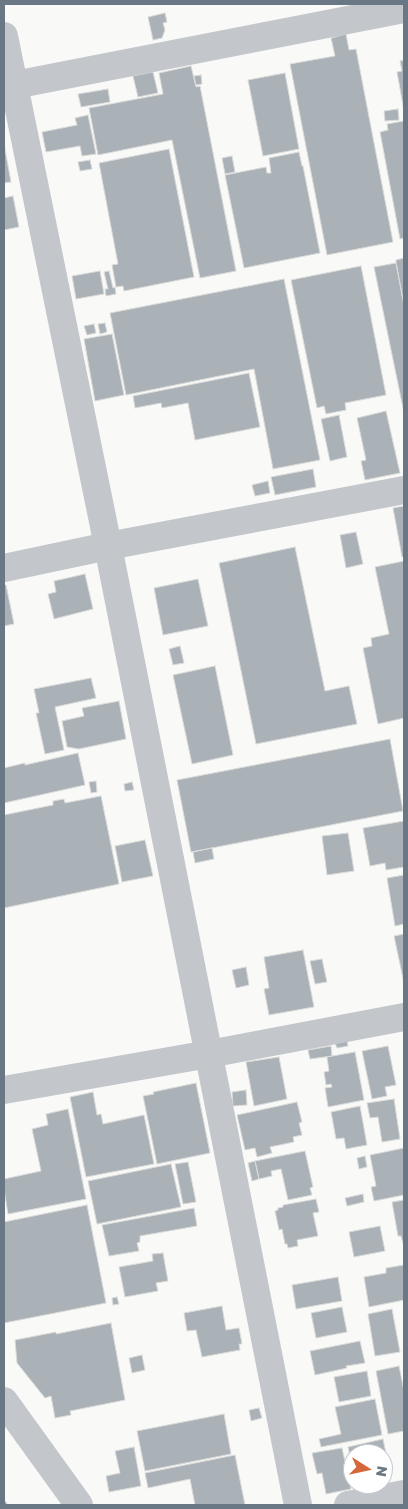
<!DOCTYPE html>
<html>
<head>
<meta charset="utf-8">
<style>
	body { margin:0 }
	#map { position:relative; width:408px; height:1509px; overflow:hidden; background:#f9f9f7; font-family:"Golos Text",sans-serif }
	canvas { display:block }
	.frame { position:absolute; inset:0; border:5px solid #6a7885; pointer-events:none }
	.north { position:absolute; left:343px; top:1444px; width:50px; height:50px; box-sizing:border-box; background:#fff; border:1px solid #c3c9ce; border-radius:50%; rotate:100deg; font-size:14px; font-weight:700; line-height:20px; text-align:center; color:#6a7885 }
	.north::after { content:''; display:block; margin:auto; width:18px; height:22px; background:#d66739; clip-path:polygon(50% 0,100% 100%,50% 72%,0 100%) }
</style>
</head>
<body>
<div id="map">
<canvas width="408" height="1509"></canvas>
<div class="frame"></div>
<div class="north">N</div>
</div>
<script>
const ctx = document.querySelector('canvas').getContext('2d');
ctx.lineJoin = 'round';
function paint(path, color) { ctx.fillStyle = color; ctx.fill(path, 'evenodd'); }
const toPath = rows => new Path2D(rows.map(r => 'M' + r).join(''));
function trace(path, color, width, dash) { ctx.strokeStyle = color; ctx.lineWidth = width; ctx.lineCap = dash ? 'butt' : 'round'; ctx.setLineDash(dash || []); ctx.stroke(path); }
const building = toPath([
	[165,13,167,22,163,23,165,30,162,38,153,40,148,17,165,13],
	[346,34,349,50,356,49,393,242,327,255,290,64,335,56,331,38,346,34],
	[404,60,404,111,397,72,402,71,400,61,404,60],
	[191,66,196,87,200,86,236,271,200,278,172,140,98,155,89,108,163,94,159,73,191,66],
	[153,72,158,93,138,97,133,76,153,72],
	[285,73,299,149,263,156,248,80,285,73],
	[201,75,202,84,196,85,194,76,201,75],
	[108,89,110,102,81,107,78,94,108,89],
	[398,109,399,120,385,121,384,111,398,109],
	[88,115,96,154,82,156,80,146,46,152,42,132,77,125,75,118,88,115],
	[404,121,404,238,400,239,380,132,388,130,387,124,404,121],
	[4,144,11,182,4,183,4,144],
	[169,149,194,277,124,291,123,286,116,287,112,265,118,264,99,163,169,149],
	[299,152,302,166,303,166,320,253,244,268,225,175,266,167,267,173,271,173,269,158,299,152],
	[232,156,235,172,225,174,222,158,232,156],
	[90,160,92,169,80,171,78,162,90,160],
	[13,196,19,227,4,230,4,198,13,196],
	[404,258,404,305,396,263,396,260,404,258],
	[396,263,404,305,404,413,374,267,396,263],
	[361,266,386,395,345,403,346,410,326,414,324,406,317,408,291,280,361,266],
	[100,271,104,294,76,299,72,276,100,271],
	[109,271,113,288,115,287,116,294,106,296,105,289,108,289,104,272,109,271],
	[284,279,320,460,273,469,254,369,126,395,110,313,284,279],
	[105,323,107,332,100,334,98,324,105,323],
	[94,324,96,333,87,335,84,326,94,324],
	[112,334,124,395,95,401,84,339,112,334],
	[249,373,260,427,195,440,188,403,162,408,161,403,135,408,133,396,249,373],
	[386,411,400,473,365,480,361,461,366,460,357,418,386,411],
	[339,415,347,457,330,461,321,419,339,415],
	[313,469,316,487,275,495,271,477,313,469],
	[268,481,270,493,255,496,252,485,268,481],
	[404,506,404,556,402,557,393,508,404,506],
	[356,532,363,564,346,568,340,535,356,532],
	[295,547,325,691,349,686,357,724,256,744,219,563,295,547],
	[404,561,404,718,378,724,363,648,372,646,371,638,389,634,375,567,404,561],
	[85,574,93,609,54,619,48,594,56,592,54,581,85,574],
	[198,579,208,626,163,635,154,588,198,579],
	[4,585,6,585,14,624,4,626,4,585],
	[180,646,184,663,173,665,169,649,180,646],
	[215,666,233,755,192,764,173,675,215,666],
	[91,678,96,698,55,707,64,750,45,754,36,713,39,713,34,689,91,678],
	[119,701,126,739,79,749,67,747,62,721,84,716,82,708,119,701],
	[390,739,403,811,191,852,177,780,390,739],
	[78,753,85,785,4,803,4,768,25,763,25,765,78,753],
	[96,781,97,792,91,793,89,782,96,781],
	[132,782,134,790,125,791,124,784,132,782],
	[101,796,119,884,4,908,4,815,53,805,53,801,64,799,65,803,101,796],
	[404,821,404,867,386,870,385,863,370,866,363,828,404,821],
	[348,833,354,871,327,875,322,836,348,833],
	[145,840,153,876,122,882,115,846,145,840],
	[212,848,214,859,195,863,193,852,212,848],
	[404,875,404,924,395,926,387,878,404,875],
	[404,934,404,983,394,936,404,934],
	[303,950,314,1007,269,1015,264,989,269,988,264,957,303,950],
	[322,959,327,982,315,984,310,961,322,959],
	[246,967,249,985,236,988,232,970,246,967],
	[347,1040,348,1046,337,1048,335,1043,347,1040],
	[331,1046,332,1056,310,1059,308,1050,331,1046],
	[388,1046,396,1085,385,1087,387,1096,372,1099,362,1051,388,1046],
	[355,1052,364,1100,328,1107,325,1088,332,1087,331,1084,326,1085,324,1072,329,1071,327,1057,355,1052],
	[279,1057,287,1099,254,1106,246,1062,279,1057],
	[196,1083,210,1153,157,1164,143,1096,154,1094,153,1092,196,1083],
	[246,1090,247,1105,233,1106,232,1092,246,1090],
	[93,1092,97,1115,101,1114,103,1124,144,1115,154,1164,86,1177,70,1097,93,1092],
	[394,1099,400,1139,382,1142,378,1117,370,1118,367,1103,394,1099],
	[297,1102,302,1122,299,1123,302,1135,293,1137,294,1142,270,1147,272,1153,257,1157,255,1148,245,1150,237,1115,297,1102],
	[360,1106,367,1145,346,1149,344,1138,336,1139,331,1112,360,1106],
	[68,1109,86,1199,8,1214,4,1189,4,1179,41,1171,32,1129,48,1125,46,1114,68,1109],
	[404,1148,404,1195,374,1201,371,1187,376,1186,370,1155,404,1148],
	[305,1151,313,1187,310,1188,312,1195,288,1200,281,1169,271,1171,272,1176,259,1179,255,1161,305,1151],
	[365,1156,367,1167,359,1169,357,1158,365,1156],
	[255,1161,259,1179,252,1181,248,1163,255,1161],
	[188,1162,196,1202,183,1204,175,1164,188,1162],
	[171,1164,181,1207,97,1224,88,1181,171,1164],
	[363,1194,364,1202,347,1206,345,1198,363,1194],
	[316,1199,319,1212,313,1213,318,1236,297,1240,298,1246,288,1248,287,1244,285,1244,282,1229,279,1230,275,1211,278,1210,278,1208,283,1207,283,1205,316,1199],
	[404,1200,404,1247,401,1236,398,1236,392,1202,404,1200],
	[87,1205,106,1303,4,1323,4,1222,87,1205],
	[194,1208,197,1226,140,1236,140,1242,137,1243,139,1251,109,1256,102,1225,194,1208],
	[380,1226,385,1251,354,1257,349,1232,380,1226],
	[163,1253,168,1281,156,1283,158,1291,125,1297,119,1267,153,1261,152,1254,163,1253],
	[404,1265,404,1300,369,1307,364,1277,386,1273,386,1268,404,1265],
	[338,1277,342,1301,296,1309,292,1285,338,1277],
	[117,1297,119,1304,113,1305,112,1298,117,1297],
	[222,1306,226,1330,239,1328,242,1344,239,1344,240,1350,202,1357,196,1330,187,1331,184,1313,222,1306],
	[342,1307,347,1332,316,1338,311,1313,342,1307],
	[392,1309,400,1352,375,1356,368,1314,392,1309],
	[111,1323,125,1400,70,1411,71,1415,55,1418,51,1396,45,1398,17,1363,15,1340,56,1332,56,1334,111,1323],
	[360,1341,365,1363,346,1366,347,1368,315,1375,310,1351,360,1341],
	[142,1355,145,1370,132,1373,129,1358,142,1355],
	[399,1366,404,1391,404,1431,388,1434,376,1371,399,1366],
	[367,1371,371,1396,339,1402,334,1377,367,1371],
	[375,1399,382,1435,321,1447,319,1439,341,1434,335,1407,375,1399],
	[259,1408,262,1418,251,1421,249,1410,259,1408],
	[224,1414,231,1454,145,1471,137,1431,224,1414],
	[383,1439,389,1468,383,1469,383,1454,353,1454,353,1469,348,1447,383,1439],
	[134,1447,141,1486,109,1492,106,1476,120,1473,115,1451,134,1447],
	[342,1448,351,1489,326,1494,322,1473,317,1474,312,1453,342,1448],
	[235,1455,245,1505,195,1505,190,1479,148,1488,145,1473,235,1455]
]);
const minor = toPath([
	[4,36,108,546,298,1505],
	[4,87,404,9],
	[4,568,108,546,404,490],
	[4,1090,209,1054,404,1017],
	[4,1401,79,1505],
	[348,1505,404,1494]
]);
const rail = toPath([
	[4,1504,4,1505]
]);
paint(building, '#aab1b7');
trace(building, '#dadbd9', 1);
trace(minor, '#c3c6ca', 28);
trace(rail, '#a4aaaf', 5.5);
trace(rail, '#fff', 4, [11]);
</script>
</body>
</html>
